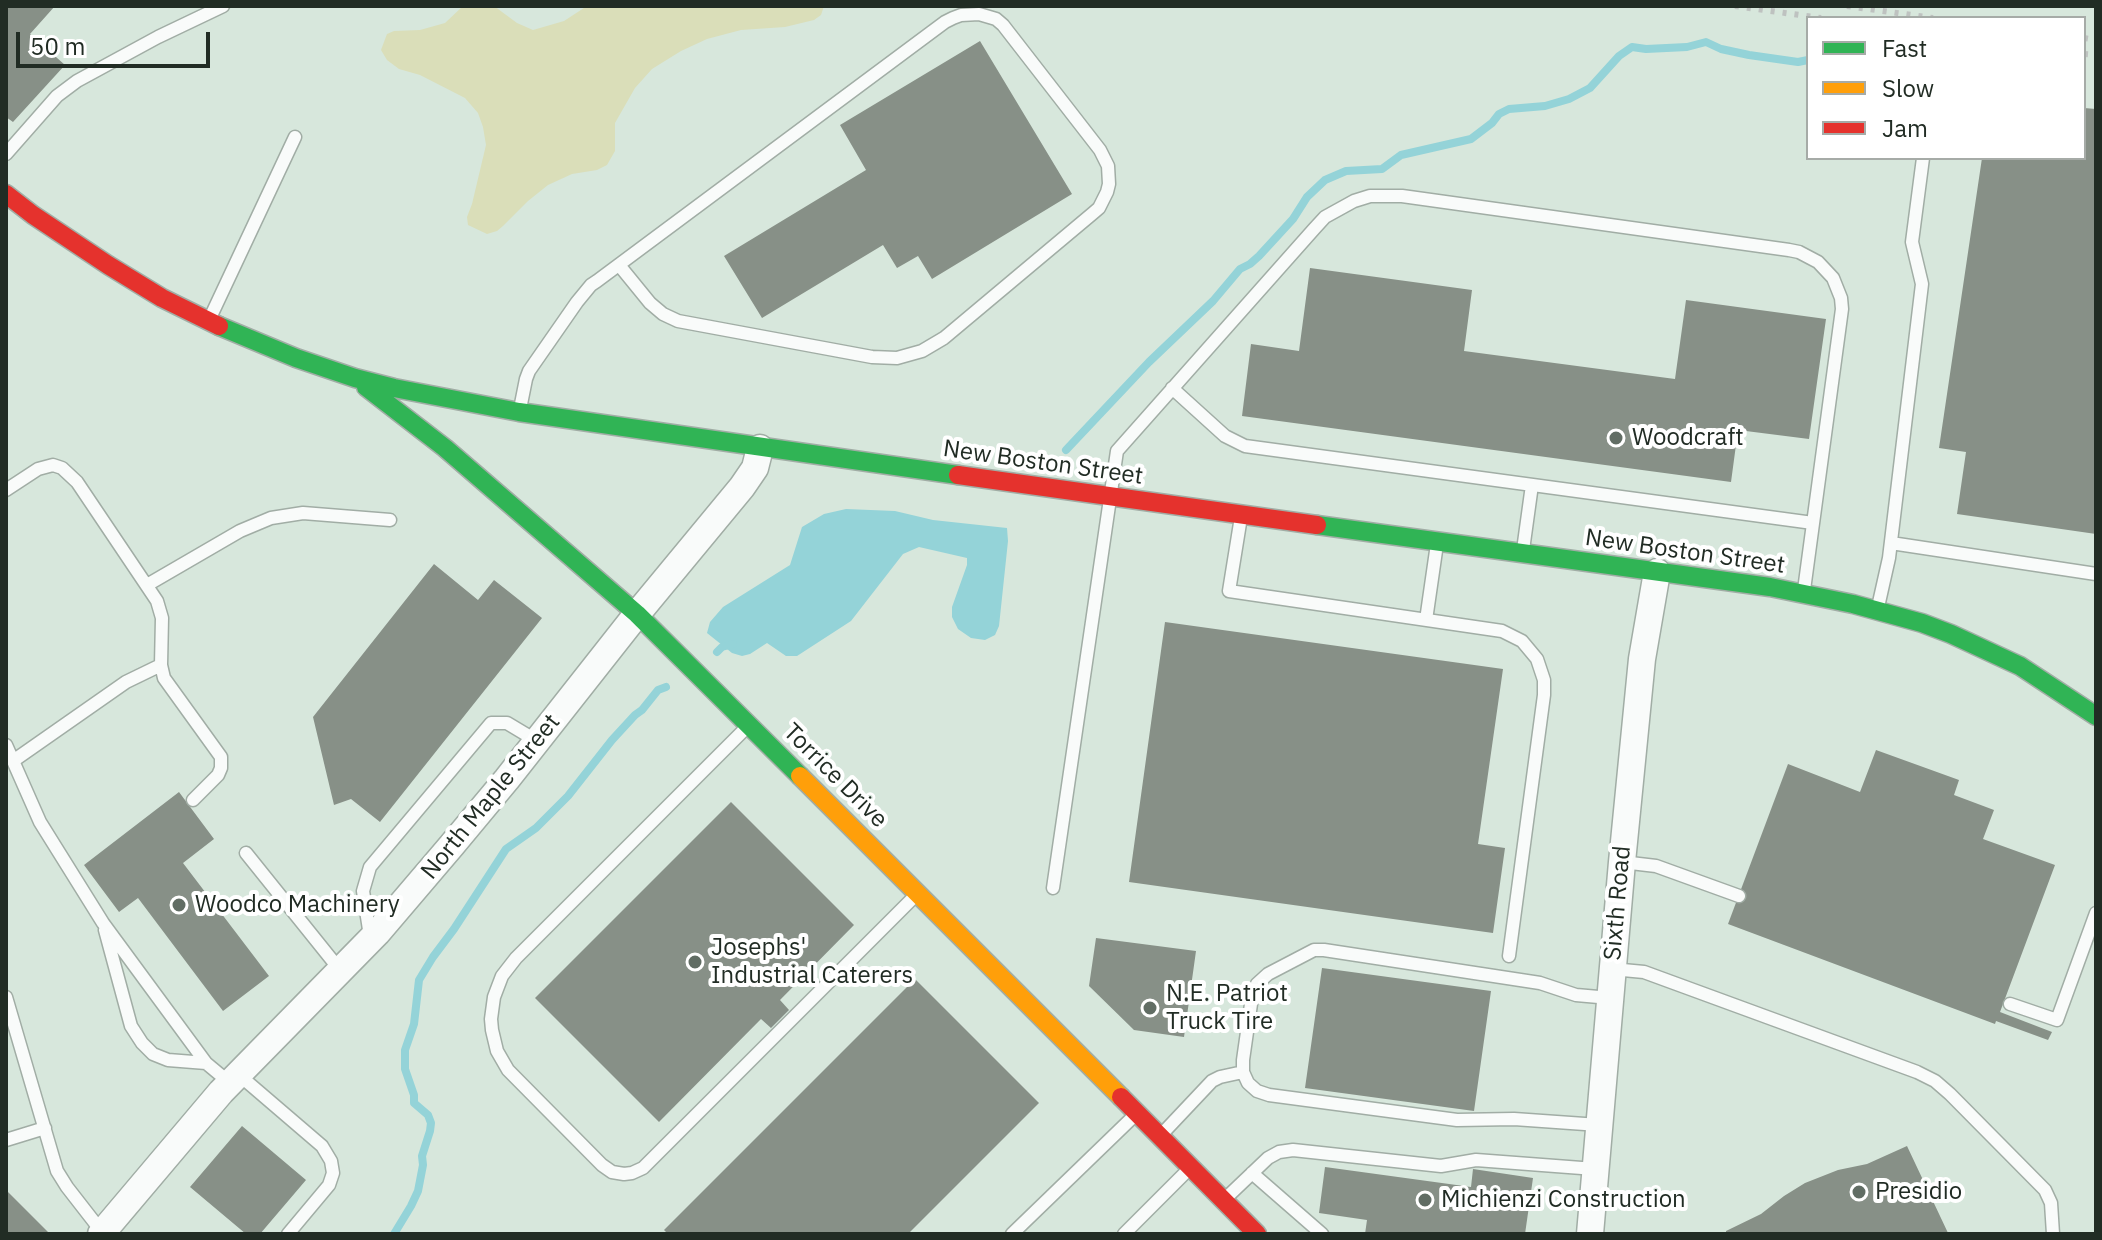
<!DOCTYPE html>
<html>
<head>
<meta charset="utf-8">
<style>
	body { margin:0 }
	#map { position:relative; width:2102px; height:1240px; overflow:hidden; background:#d7e7dc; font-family:"IBM Plex Sans",sans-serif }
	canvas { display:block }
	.frame { position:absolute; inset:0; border:8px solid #212c24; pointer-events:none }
	.legend { position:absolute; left:1806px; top:16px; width:280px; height:144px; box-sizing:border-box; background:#fff; border:2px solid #a6aba7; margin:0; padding:10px 14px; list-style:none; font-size:24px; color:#212c24 }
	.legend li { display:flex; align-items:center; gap:16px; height:40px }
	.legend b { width:40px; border:2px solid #a6aba7 }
	.scale { position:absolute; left:16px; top:32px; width:194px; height:36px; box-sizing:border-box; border:4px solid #212c24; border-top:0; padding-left:10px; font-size:24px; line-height:28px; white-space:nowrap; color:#212c24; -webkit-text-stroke:6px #fff; paint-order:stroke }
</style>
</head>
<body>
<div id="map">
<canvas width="2102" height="1240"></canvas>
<div class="frame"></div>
<ul class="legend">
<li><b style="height:10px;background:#30b455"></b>Fast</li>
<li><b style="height:10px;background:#ff9f0a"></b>Slow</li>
<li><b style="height:10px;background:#e5322d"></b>Jam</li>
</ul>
<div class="scale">50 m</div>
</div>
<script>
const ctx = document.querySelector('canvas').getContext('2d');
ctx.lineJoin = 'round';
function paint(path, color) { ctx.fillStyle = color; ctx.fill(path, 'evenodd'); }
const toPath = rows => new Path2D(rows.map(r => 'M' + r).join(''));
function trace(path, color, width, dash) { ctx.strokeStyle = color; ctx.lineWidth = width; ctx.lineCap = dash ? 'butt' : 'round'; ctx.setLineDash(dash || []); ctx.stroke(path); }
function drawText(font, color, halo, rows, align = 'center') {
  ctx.font = font + ' "IBM Plex Sans",sans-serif'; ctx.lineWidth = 8; ctx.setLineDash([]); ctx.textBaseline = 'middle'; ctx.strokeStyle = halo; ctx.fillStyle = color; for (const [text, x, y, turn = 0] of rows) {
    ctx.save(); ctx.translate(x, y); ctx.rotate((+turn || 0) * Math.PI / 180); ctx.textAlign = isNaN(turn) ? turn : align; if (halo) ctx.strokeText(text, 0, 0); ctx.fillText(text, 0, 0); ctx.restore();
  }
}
const green = toPath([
	[463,6,494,6,517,23,533,30,564,21,587,6,824,6,821,15,814,20,785,27,741,30,707,39,681,51,652,69,635,88,615,123,615,151,607,165,597,170,572,174,548,185,528,201,503,226,497,231,487,234,468,225,467,217,472,204,486,145,483,127,478,113,465,98,420,75,399,69,387,60,381,50,387,34,394,31,420,30,445,23]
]);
const water = toPath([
	[846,509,895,511,933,520,1007,528,1008,541,999,626,995,635,985,640,971,638,958,629,952,617,952,607,967,565,967,558,919,547,903,554,851,621,797,656,786,656,767,643,750,654,742,656,732,653,707,633,710,622,723,607,790,565,802,527,824,514]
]);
const stream = toPath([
	[1066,450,1149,362,1213,301,1240,269,1250,264,1259,256,1293,219,1307,197,1325,180,1346,171,1382,169,1401,155,1471,139,1492,123,1499,114,1509,109,1545,106,1569,99,1590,88,1619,56,1632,47,1646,49,1687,47,1706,42,1721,49,1749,55,1798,62,1808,60],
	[717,652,722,647,733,644],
	[394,1234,411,1206,418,1191,423,1165,422,1156,430,1131,431,1123,428,1115,414,1103,414,1095,405,1069,405,1050,414,1024,419,980,433,957,454,929,506,849,536,828,568,796,612,740,635,715,642,710,658,690,666,687]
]);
const building = toPath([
	[6,6,55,6,30,34,65,65,13,122,6,117],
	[980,41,1072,194,932,279,918,256,897,268,883,245,762,318,724,256,866,170,840,125],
	[2084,108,2096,109,2096,534,1957,514,1966,452,1939,448,1982,158,2084,158],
	[1310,268,1472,290,1464,351,1675,379,1686,300,1826,319,1809,439,1738,430,1731,482,1242,416,1251,344,1299,351],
	[434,564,478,600,494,580,542,618,380,822,351,799,334,805,313,717],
	[1165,622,1503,669,1478,844,1505,848,1493,933,1129,882],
	[1876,750,1959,780,1954,795,1994,810,1983,839,2055,865,2000,1012,2052,1032,2048,1040,1996,1021,1995,1024,1728,924,1788,764,1860,792],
	[179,792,214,839,183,863,269,976,223,1011,138,898,119,912,84,865],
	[731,802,854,925,780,1000,789,1010,771,1028,761,1019,659,1122,535,998],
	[1096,938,1196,951,1184,1037,1134,1030,1089,986],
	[1322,968,1491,991,1474,1111,1305,1088],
	[915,979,1039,1103,908,1234,668,1234,664,1230],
	[242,1126,306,1180,260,1234,246,1234,190,1187],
	[1907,1146,1948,1233,1726,1234,1726,1231,1761,1214,1784,1196,1805,1183,1838,1170,1867,1164],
	[1325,1167,1471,1187,1473,1169,1533,1178,1525,1234,1365,1234,1367,1220,1319,1213],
	[6,1190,50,1234,6,1234]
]);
const lane = toPath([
	[6,154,57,96,77,81,158,37,223,6],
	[210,318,295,137],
	[1172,388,1225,436,1245,446,1813,523],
	[520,409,526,379,529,371,577,302,591,285,597,281,945,22,953,18,961,15,979,14,996,19,1003,25,1100,150,1108,166,1109,184,1107,192,1099,208,1092,214,944,338,922,351,897,358,872,357,678,321,663,314,650,303,619,265],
	[6,490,38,469,53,465,62,468,77,482,157,601,162,618,161,665,164,678,221,757,221,768,218,775,193,800],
	[1241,517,1229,591,1502,631,1522,641,1537,659,1544,680,1544,695,1509,956],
	[1891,543,2096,574],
	[1523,550,1532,485],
	[147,585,240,531,271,518,303,513,390,520],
	[1878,607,1889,558,1922,284,1912,242,1923,158],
	[1426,620,1437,544],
	[747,727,516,958,502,976,494,997,491,1019,492,1030,497,1051,508,1070,602,1165,612,1172,624,1174,632,1173,643,1168,916,895],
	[6,745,40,822,103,923,206,1063,230,1083],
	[13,761,126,682,161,665],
	[246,853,340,970],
	[1622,862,1656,866,1739,896],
	[1053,888,1117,451,1314,229,1325,217,1354,201,1370,196,1402,196,1789,250,1799,252,1818,262,1833,278,1841,298,1842,309,1804,590],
	[105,930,131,1026,142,1043,153,1054,168,1060,206,1063],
	[370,936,363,891,370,867,491,723,507,723,537,741],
	[1612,969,1644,972,1917,1072,1935,1081,1950,1094,2045,1190,2051,1203,2053,1234],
	[6,997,57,1171,67,1187,102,1232],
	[2010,1004,2057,1020,2096,913],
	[238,1074,322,1146,331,1161,333,1173,329,1185,288,1234],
	[1599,1125,1514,1119,1457,1120,1269,1095,1257,1091,1248,1083,1243,1072,1243,1060,1252,997,1257,984,1268,974,1314,950,1324,950,1540,983,1576,995,1610,998],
	[1162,1134,1212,1081,1220,1077,1243,1072],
	[6,1140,45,1128],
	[1252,1173,1322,1234],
	[1226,1198,1268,1158,1279,1152,1293,1150,1441,1166,1476,1160,1595,1169],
	[1012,1234,1133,1117],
	[1124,1234,1188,1170]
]);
const street = toPath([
	[101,1234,221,1092,377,933,452,845,507,779,637,614,742,487,755,468,760,448],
	[1590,1234,1622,862,1642,659,1657,572]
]);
const fast = toPath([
	[219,326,296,358,355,378,394,388,519,412,958,475],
	[366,387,445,448,637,614,800,776],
	[1317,525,1770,587,1853,604,1922,623,1951,634,2020,666,2096,716]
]);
const slow = toPath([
	[800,776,1121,1097]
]);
const jam = toPath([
	[6,194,33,215,108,265,162,298,219,326],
	[958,475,1317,525],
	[1121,1097,1257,1234]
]);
const rail = toPath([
	[1735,6,1821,18],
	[1847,6,1933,18],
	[2084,38,2096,40],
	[2084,54,2096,55]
]);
const markers = [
	[1616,438,8,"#616d64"],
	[179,905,8,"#616d64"],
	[695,962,8,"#616d64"],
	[1150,1008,8,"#616d64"],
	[1859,1192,8,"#616d64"],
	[1425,1200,8,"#616d64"]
];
const poiNames = [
	["Woodcraft",1632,438],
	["Woodco Machinery",195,905],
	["Josephs'",711,948],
	["Industrial Caterers",711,976],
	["N.E. Patriot",1166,994],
	["Truck Tire",1166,1022],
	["Presidio",1875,1192],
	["Michienzi Construction",1441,1200]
];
const streetNames = [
	["New Boston Street",1043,463,8],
	["New Boston Street",1685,552,8],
	["Torrice Drive",835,776,45],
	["North Maple Street",491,797,-51],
	["Sixth Road",1618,903,-85]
];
paint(green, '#dadeb9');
paint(water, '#94d3d8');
trace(stream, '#94d3d8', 8);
paint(building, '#879087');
trace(lane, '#a1ada5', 15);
trace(street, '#a1ada5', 29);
trace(fast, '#a1ada5', 21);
trace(slow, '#a1ada5', 21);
trace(jam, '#a1ada5', 21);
trace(lane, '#f9fbfa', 12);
trace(street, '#f9fbfa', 26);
trace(fast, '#30b455', 18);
trace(slow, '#ff9f0a', 18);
trace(jam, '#e5322d', 18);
trace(rail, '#bec2c0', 6, [4, 8]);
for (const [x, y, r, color] of markers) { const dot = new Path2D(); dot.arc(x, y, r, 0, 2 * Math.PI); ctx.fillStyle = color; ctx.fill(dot); trace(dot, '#fff', 3); }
drawText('24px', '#212c24', '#fff', poiNames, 'left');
drawText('24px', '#212c24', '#fff', streetNames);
</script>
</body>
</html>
